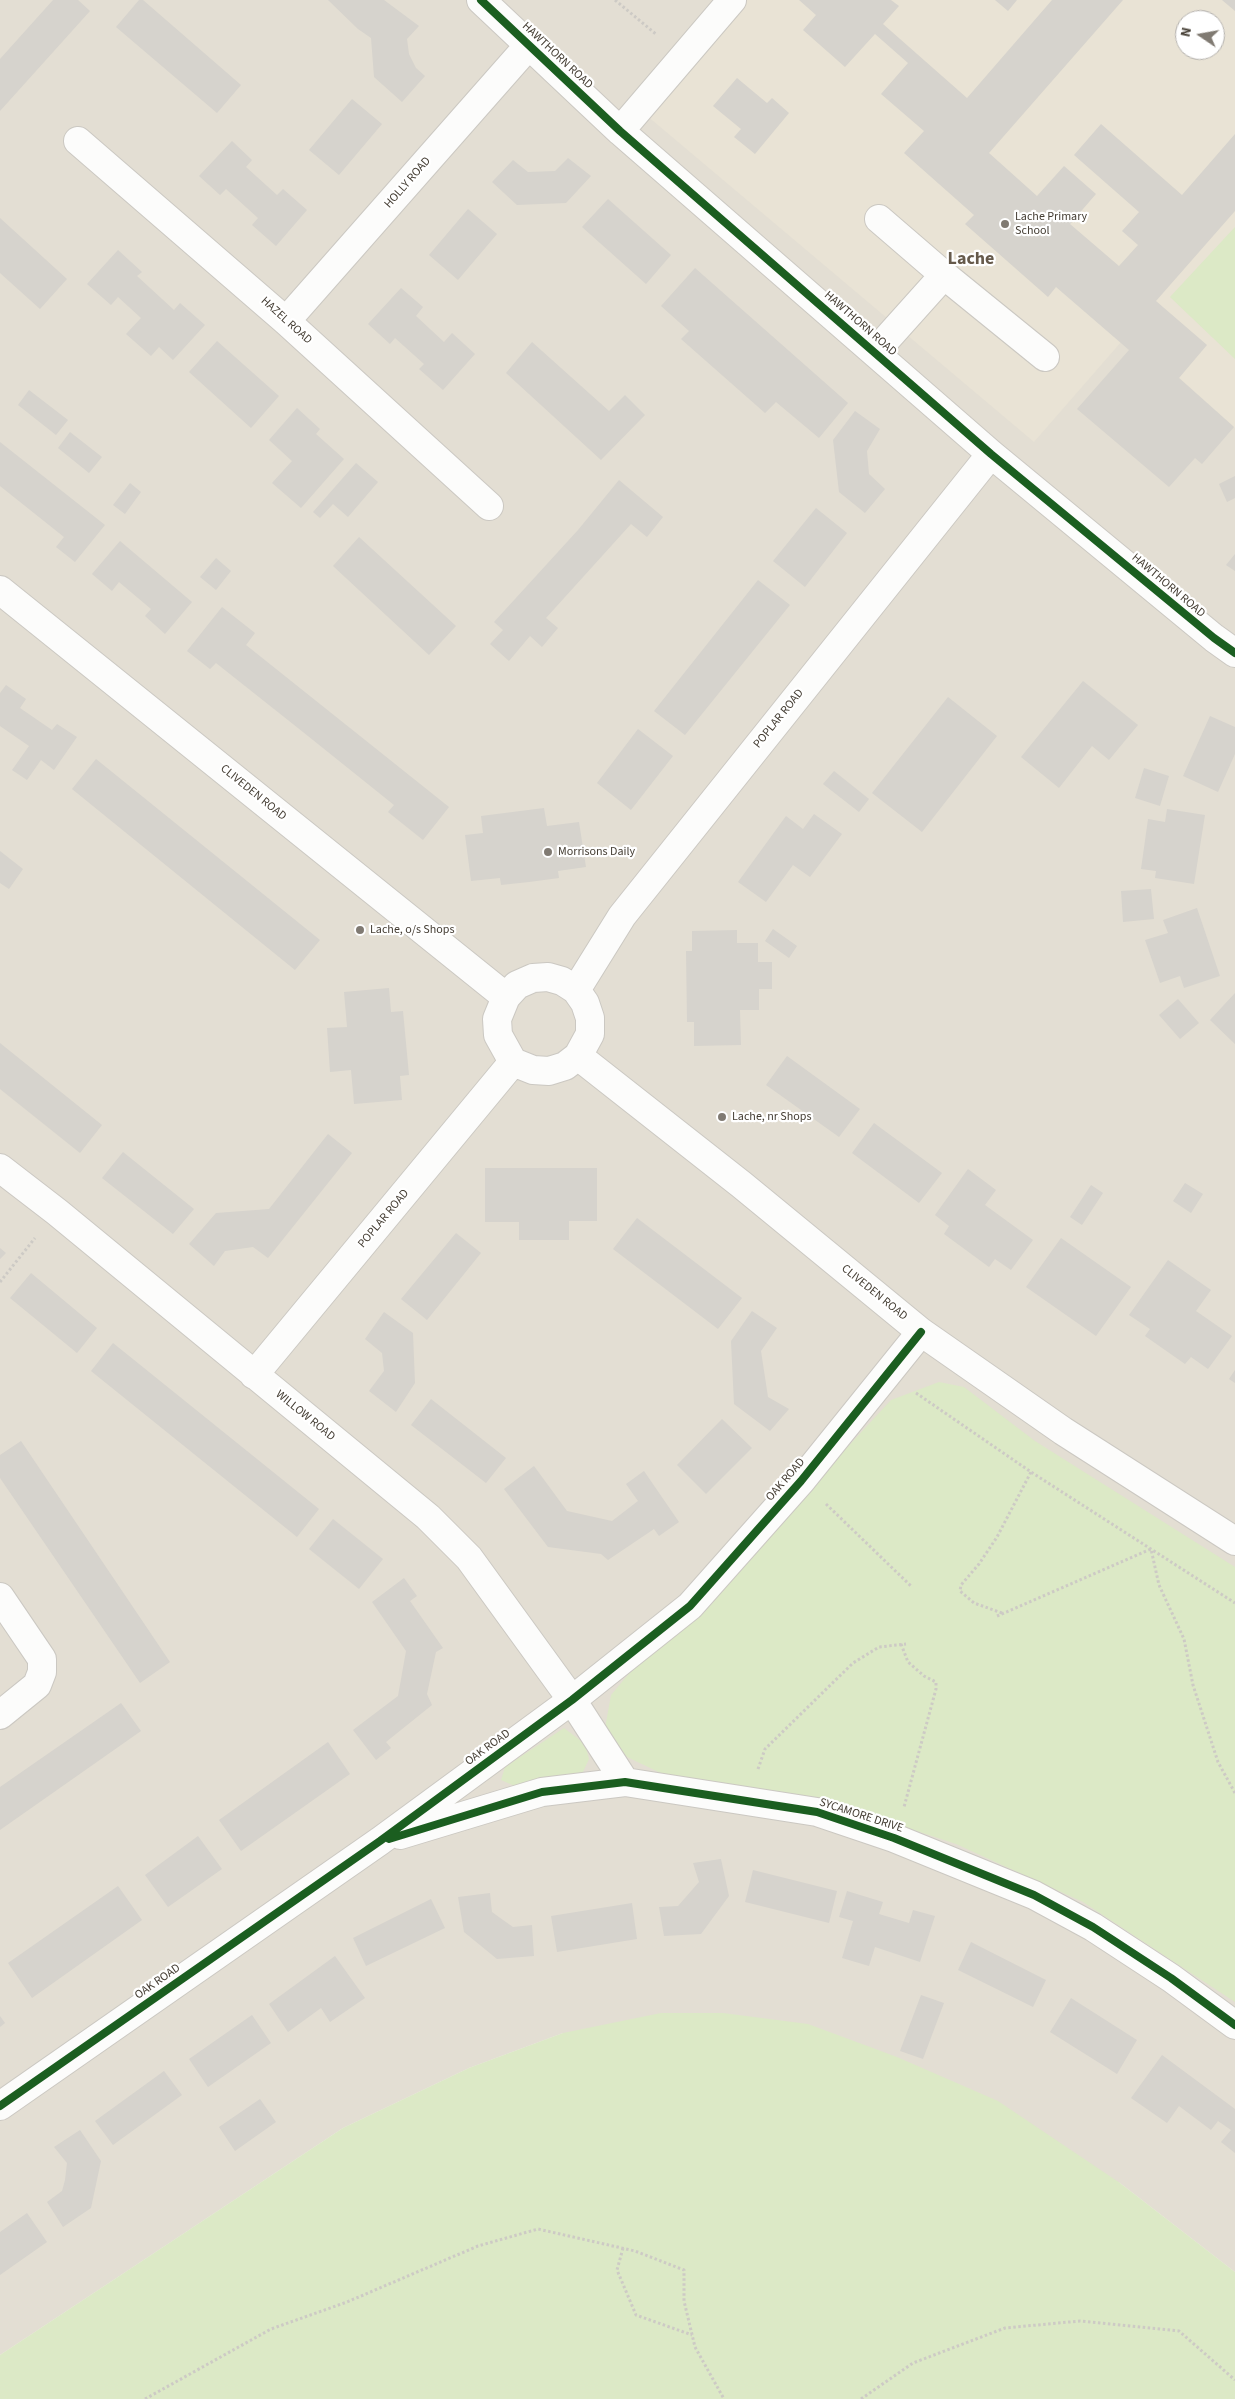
<!DOCTYPE html>
<html>
<head>
<meta charset="utf-8">
<style>
	body { margin:0 }
	#map { position:relative; width:1235px; height:2399px; overflow:hidden; background:#eeece6; font-family:"Source Sans 3",sans-serif }
	canvas { display:block }
	.north { position:absolute; left:1175px; top:10px; width:50px; height:50px; box-sizing:border-box; background:#fff; border:1px solid #b4b1ad; border-radius:50%; rotate:282deg; font-size:14px; font-weight:700; line-height:20px; text-align:center; color:#443d33 }
	.north::after { content:''; display:block; margin:auto; width:18px; height:22px; background:#807a72; clip-path:polygon(50% 0,100% 100%,50% 72%,0 100%) }
</style>
</head>
<body>
<div id="map">
<canvas width="1235" height="2399"></canvas>
<div class="north">N</div>
</div>
<script>
const ctx = document.querySelector('canvas').getContext('2d');
ctx.lineJoin = 'round';
function paint(path, color) { ctx.fillStyle = color; ctx.fill(path, 'evenodd'); }
const toPath = rows => new Path2D(rows.map(r => 'M' + r).join(''));
function trace(path, color, width, dash) { ctx.strokeStyle = color; ctx.lineWidth = width; ctx.lineCap = dash ? 'butt' : 'round'; ctx.setLineDash(dash || []); ctx.stroke(path); }
function drawText(font, color, halo, rows, align = 'center') {
  ctx.font = font + ' "Source Sans 3",sans-serif'; ctx.lineWidth = 4.5; ctx.setLineDash([]); ctx.textBaseline = 'middle'; ctx.strokeStyle = halo; ctx.fillStyle = color; for (const [text, x, y, turn = 0] of rows) {
    ctx.save(); ctx.translate(x, y); ctx.rotate((+turn || 0) * Math.PI / 180); ctx.textAlign = isNaN(turn) ? turn : align; if (halo) ctx.strokeText(text, 0, 0); ctx.fillText(text, 0, 0); ctx.restore();
  }
}
const residential = toPath([
	[0,0,1235,0,1235,2272,1120,2183,563,2033,469,2068,343,2128,0,2355],
	[1185,20,1215,20,1215,50,1185,50]
]);
const education = toPath([
	[747,0,1235,0,1235,428,1129,333,1034,442,646,115],
	[1185,20,1215,20,1215,50,1185,50]
]);
const green = toPath([
	[1235,227,1235,359,1170,297],
	[939,1382,964,1387,1035,1441,1235,1567,1235,2002,1083,1902,956,1844,829,1802,665,1775,627,1757,605,1728,611,1695,632,1670,694,1613,891,1400],
	[564,1728,585,1744,589,1759,583,1772,517,1787,501,1780,505,1767],
	[661,2013,723,2013,808,2024,897,2057,998,2101,1120,2183,1235,2272,1235,2399,0,2399,0,2355,343,2128,469,2068,563,2033]
]);
const building = toPath([
	[53,0,78,0,90,11,0,111,0,59],
	[139,0,143,0,241,85,217,113,116,27],
	[328,0,384,0,419,26,407,39,409,54,416,68,425,76,402,102,374,77,371,38,358,29],
	[799,0,891,0,899,6,883,24,967,98,1052,0,1123,0,989,153,1037,196,1064,166,1096,194,1070,224,1119,266,1138,245,1122,231,1139,212,1074,155,1101,124,1182,195,1235,134,1235,211,1156,301,1207,345,1179,378,1234,427,1202,464,1195,458,1169,487,1077,409,1129,350,1056,287,1048,297,965,224,974,215,904,153,924,131,881,94,908,63,875,34,845,67,803,30,816,15],
	[995,0,1017,0,1008,11],
	[1222,0,1235,0,1235,11],
	[737,78,767,103,772,98,789,113,755,154,734,137,741,129,713,106],
	[352,99,382,124,339,175,309,150],
	[232,141,252,160,246,167,277,195,283,189,307,210,276,246,252,225,258,218,226,189,220,195,199,176],
	[568,158,591,176,566,203,517,205,492,182,513,160,528,172,555,171],
	[608,199,671,255,646,284,582,227],
	[468,209,497,234,458,280,429,255],
	[0,218,67,279,40,309,0,273],
	[118,250,142,272,137,276,174,310,180,303,205,325,173,360,159,347,151,356,126,334,141,318,118,297,111,305,87,284],
	[695,268,848,403,819,438,776,402,765,413,681,339,689,331,661,306],
	[401,288,423,307,416,316,444,342,452,333,475,354,443,390,419,369,424,364,395,338,390,344,368,324],
	[217,341,279,396,251,428,189,372],
	[532,342,609,411,625,395,645,415,601,460,506,373],
	[29,390,68,420,56,435,18,405],
	[297,408,320,429,316,434,344,459,301,508,272,483,292,461,269,440],
	[855,411,880,429,867,451,869,474,885,489,865,513,839,492,833,440],
	[70,432,102,457,89,473,58,448],
	[0,442,105,525,75,562,56,547,64,537,0,486],
	[356,463,378,482,348,517,333,504,320,518,313,512],
	[1235,476,1235,498,1227,502,1219,484],
	[619,480,663,517,647,537,631,524,546,618,558,628,542,647,530,636,509,661,490,644,503,630,494,622,578,530],
	[130,483,141,492,125,514,113,505],
	[816,508,847,533,805,587,773,561],
	[359,537,456,626,429,655,333,566],
	[120,541,192,602,165,634,145,616,151,609,119,582,112,591,92,574],
	[1235,554,1235,571,1226,565],
	[216,558,231,571,216,590,200,577],
	[758,580,790,605,685,735,654,711],
	[222,607,255,633,246,645,449,807,423,840,388,812,394,805,303,732,216,663,210,669,187,651],
	[1083,681,1138,725,1109,760,1092,746,1059,788,1021,757],
	[6,685,26,699,20,708,52,730,57,724,77,737,54,770,41,760,27,780,12,770,29,746,0,726,0,693],
	[948,697,997,736,922,832,872,793],
	[1210,716,1235,727,1235,754,1218,792,1183,776],
	[638,729,673,756,631,810,597,783],
	[96,759,320,940,295,970,72,789],
	[1144,768,1169,776,1160,806,1135,798],
	[834,771,869,799,859,812,823,784],
	[544,808,547,826,579,822,586,867,558,871,559,878,529,882,501,885,500,878,471,881,465,835,483,833,481,816],
	[1167,809,1205,815,1194,884,1155,878,1156,871,1141,869,1148,819,1165,822],
	[814,814,842,834,810,877,793,865,766,902,738,882,786,816,803,829],
	[0,851,23,869,9,889,0,883],
	[1151,889,1154,919,1123,922,1121,891],
	[1197,908,1220,976,1184,988,1180,976,1160,983,1145,940,1168,933,1163,920],
	[773,929,797,946,789,958,765,941],
	[737,930,737,943,758,943,758,962,772,962,772,989,759,989,759,1010,740,1010,741,1045,694,1046,694,1022,687,1022,686,951,692,951,692,931],
	[389,988,391,1012,403,1011,409,1075,400,1076,402,1100,354,1104,351,1070,330,1072,327,1028,347,1027,344,992],
	[1235,993,1235,1044,1210,1020],
	[1178,999,1199,1023,1180,1039,1159,1015],
	[0,1043,102,1125,80,1153,0,1089],
	[787,1056,860,1109,839,1137,766,1085],
	[874,1123,942,1173,919,1203,852,1153],
	[328,1134,352,1153,268,1258,253,1247,225,1251,214,1266,189,1244,216,1213,269,1209],
	[123,1152,194,1209,173,1234,102,1178],
	[485,1168,597,1168,597,1221,569,1221,569,1240,519,1240,519,1222,485,1222],
	[968,1169,996,1190,985,1205,1033,1240,1011,1270,995,1259,989,1267,944,1234,949,1226,935,1215],
	[1185,1183,1203,1194,1191,1213,1173,1201],
	[1091,1185,1103,1193,1082,1225,1070,1217],
	[637,1218,742,1298,718,1329,613,1249],
	[456,1233,481,1253,427,1320,401,1299],
	[1061,1238,1131,1287,1096,1336,1026,1287],
	[0,1248,6,1253,0,1259],
	[1168,1260,1211,1290,1196,1311,1232,1336,1208,1369,1191,1357,1185,1364,1145,1336,1150,1329,1129,1315],
	[31,1273,97,1328,77,1353,10,1298],
	[752,1311,777,1328,761,1351,768,1397,789,1409,770,1431,734,1404,731,1341],
	[384,1312,413,1333,415,1383,396,1412,369,1391,384,1371,382,1353,365,1339],
	[113,1343,319,1509,297,1537,91,1371],
	[1235,1370,1235,1383,1229,1379],
	[431,1399,506,1458,486,1483,411,1425],
	[722,1419,752,1448,706,1494,677,1465],
	[21,1441,170,1662,140,1683,0,1478,0,1455],
	[534,1466,567,1511,612,1521,638,1501,626,1484,644,1471,679,1522,659,1536,654,1529,608,1560,601,1554,548,1547,504,1489],
	[333,1519,383,1559,359,1589,309,1549],
	[404,1578,417,1596,410,1601,443,1648,436,1652,427,1694,432,1705,386,1742,391,1748,376,1760,353,1730,398,1696,406,1651,372,1602],
	[121,1703,141,1731,0,1830,0,1787],
	[328,1742,350,1774,241,1851,219,1820],
	[198,1836,222,1869,168,1907,145,1875],
	[721,1859,729,1896,701,1934,664,1936,659,1907,678,1906,699,1882,693,1863],
	[753,1870,837,1891,829,1923,745,1902],
	[118,1886,142,1920,32,1998,8,1963],
	[847,1891,883,1902,879,1914,909,1923,913,1910,935,1916,920,1962,875,1947,869,1966,842,1958,853,1921,839,1917],
	[490,1893,492,1912,503,1920,513,1927,532,1925,534,1956,497,1959,464,1932,458,1897],
	[431,1899,445,1928,366,1966,353,1938],
	[632,1903,637,1939,557,1952,551,1916],
	[971,1942,1046,1980,1033,2007,958,1970],
	[335,1956,365,1998,330,2022,321,2008,288,2032,269,2004],
	[921,1995,944,2003,923,2059,900,2051],
	[1071,1998,1137,2040,1117,2074,1050,2032],
	[252,2015,271,2043,208,2087,189,2059],
	[0,2016,5,2023,0,2027],
	[1162,2055,1235,2109,1235,2153,1221,2142,1231,2130,1218,2121,1211,2130,1179,2106,1167,2123,1131,2098],
	[164,2071,182,2095,113,2145,95,2121],
	[260,2099,276,2122,235,2151,219,2127],
	[80,2130,101,2161,91,2208,63,2227,47,2202,62,2191,65,2180,67,2163,54,2147],
	[27,2213,47,2242,0,2275,0,2232]
]);
const path = toPath([
	[615,0,657,35],
	[0,1282,35,1238],
	[916,1393,1031,1472,1235,1603],
	[826,1504,912,1587],
	[1002,1613,974,1603,960,1591,961,1585,979,1564,997,1537,1031,1472],
	[997,1616,1151,1549,1159,1585,1184,1639,1193,1685,1218,1762,1235,1793],
	[901,1644,908,1662,924,1676,936,1682,936,1689,904,1807],
	[758,1769,765,1749,853,1663,879,1647,906,1644],
	[623,2248,617,2270,636,2315,692,2335],
	[145,2399,271,2329,347,2302,478,2246,538,2229,635,2251,684,2270,684,2301,695,2347,724,2399],
	[861,2399,913,2363,1005,2328,1080,2321,1179,2331,1235,2380]
]);
const minor = toPath([
	[481,0,620,131,991,454,1214,638,1235,653],
	[620,131,732,0],
	[78,141,286,321,489,506],
	[944,275,1045,357],
	[286,321,530,44],
	[875,352,944,275,879,219],
	[0,590,506,997],
	[548,977,562,981,576,990,585,1003,590,1018,590,1034,578,1056,565,1066,549,1071,533,1070,513,1062,498,1035,497,1019,506,997,517,985,533,978,548,977],
	[576,990,622,916,991,454],
	[578,1056,742,1185,921,1332,1063,1431,1235,1541],
	[0,1168,57,1212,428,1517,469,1558,572,1700,625,1782],
	[254,1375,513,1062],
	[0,1597,42,1659,42,1672,37,1685,0,1715],
	[400,1835,542,1792,625,1782,817,1812,894,1838,1034,1895,1093,1927,1171,1978,1235,2025],
	[0,2106,380,1841,572,1700,690,1606,801,1481,921,1332]
]);
const cycleway = toPath([
	[481,0,620,131,991,454,1214,638,1235,653],
	[389,1839,542,1792,625,1782,817,1812,894,1838,1034,1895,1093,1927,1171,1978,1235,2025],
	[0,2106,380,1841,572,1700,690,1606,801,1481,921,1332]
]);
const markers = [
	[1005,224,5,"#807a72"],
	[548,852,5,"#807a72"],
	[360,930,5,"#807a72"],
	[722,1117,5,"#807a72"]
];
const streetNames = [
	["HAWTHORN ROAD",557,56,43],
	["HOLLY ROAD",408,183,-49],
	["HAZEL ROAD",286,321,42],
	["HAWTHORN ROAD",860,324,41],
	["HAWTHORN ROAD",1168,586,40],
	["POPLAR ROAD",779,719,-51],
	["CLIVEDEN ROAD",253,793,39],
	["POPLAR ROAD",384,1219,-50],
	["CLIVEDEN ROAD",874,1293,39],
	["WILLOW ROAD",305,1416,39],
	["OAK ROAD",786,1480,-49],
	["OAK ROAD",488,1748,-36],
	["SYCAMORE DRIVE",861,1816,18],
	["OAK ROAD",158,1982,-35]
];
const poiNames = [
	["Lache Primary",1015,217],
	["School",1015,231],
	["Morrisons Daily",558,852],
	["Lache, o/s Shops",370,930],
	["Lache, nr Shops",732,1117]
];
const districtNames = [
	["Lache",971,260]
];
paint(residential, '#e3ded3');
paint(education, '#e9e3d5');
paint(green, '#dce9c6');
paint(building, '#d6d3cd');
trace(minor, '#cbc8c2', 30);
trace(path, '#cdcac5', 3, [2.5, 2.5]);
trace(minor, '#fcfcfb', 28);
trace(cycleway, '#1b5e20', 8);
for (const [x, y, r, color] of markers) { const dot = new Path2D(); dot.arc(x, y, r, 0, 2 * Math.PI); ctx.fillStyle = color; ctx.fill(dot); trace(dot, '#fff', 2); }
drawText('12px', '#443d33', '#fff', streetNames);
drawText('12px', '#443d33', '#fff', poiNames, 'left');
drawText('bold 18px', '#665a4b', '#fff', districtNames);
</script>
</body>
</html>
